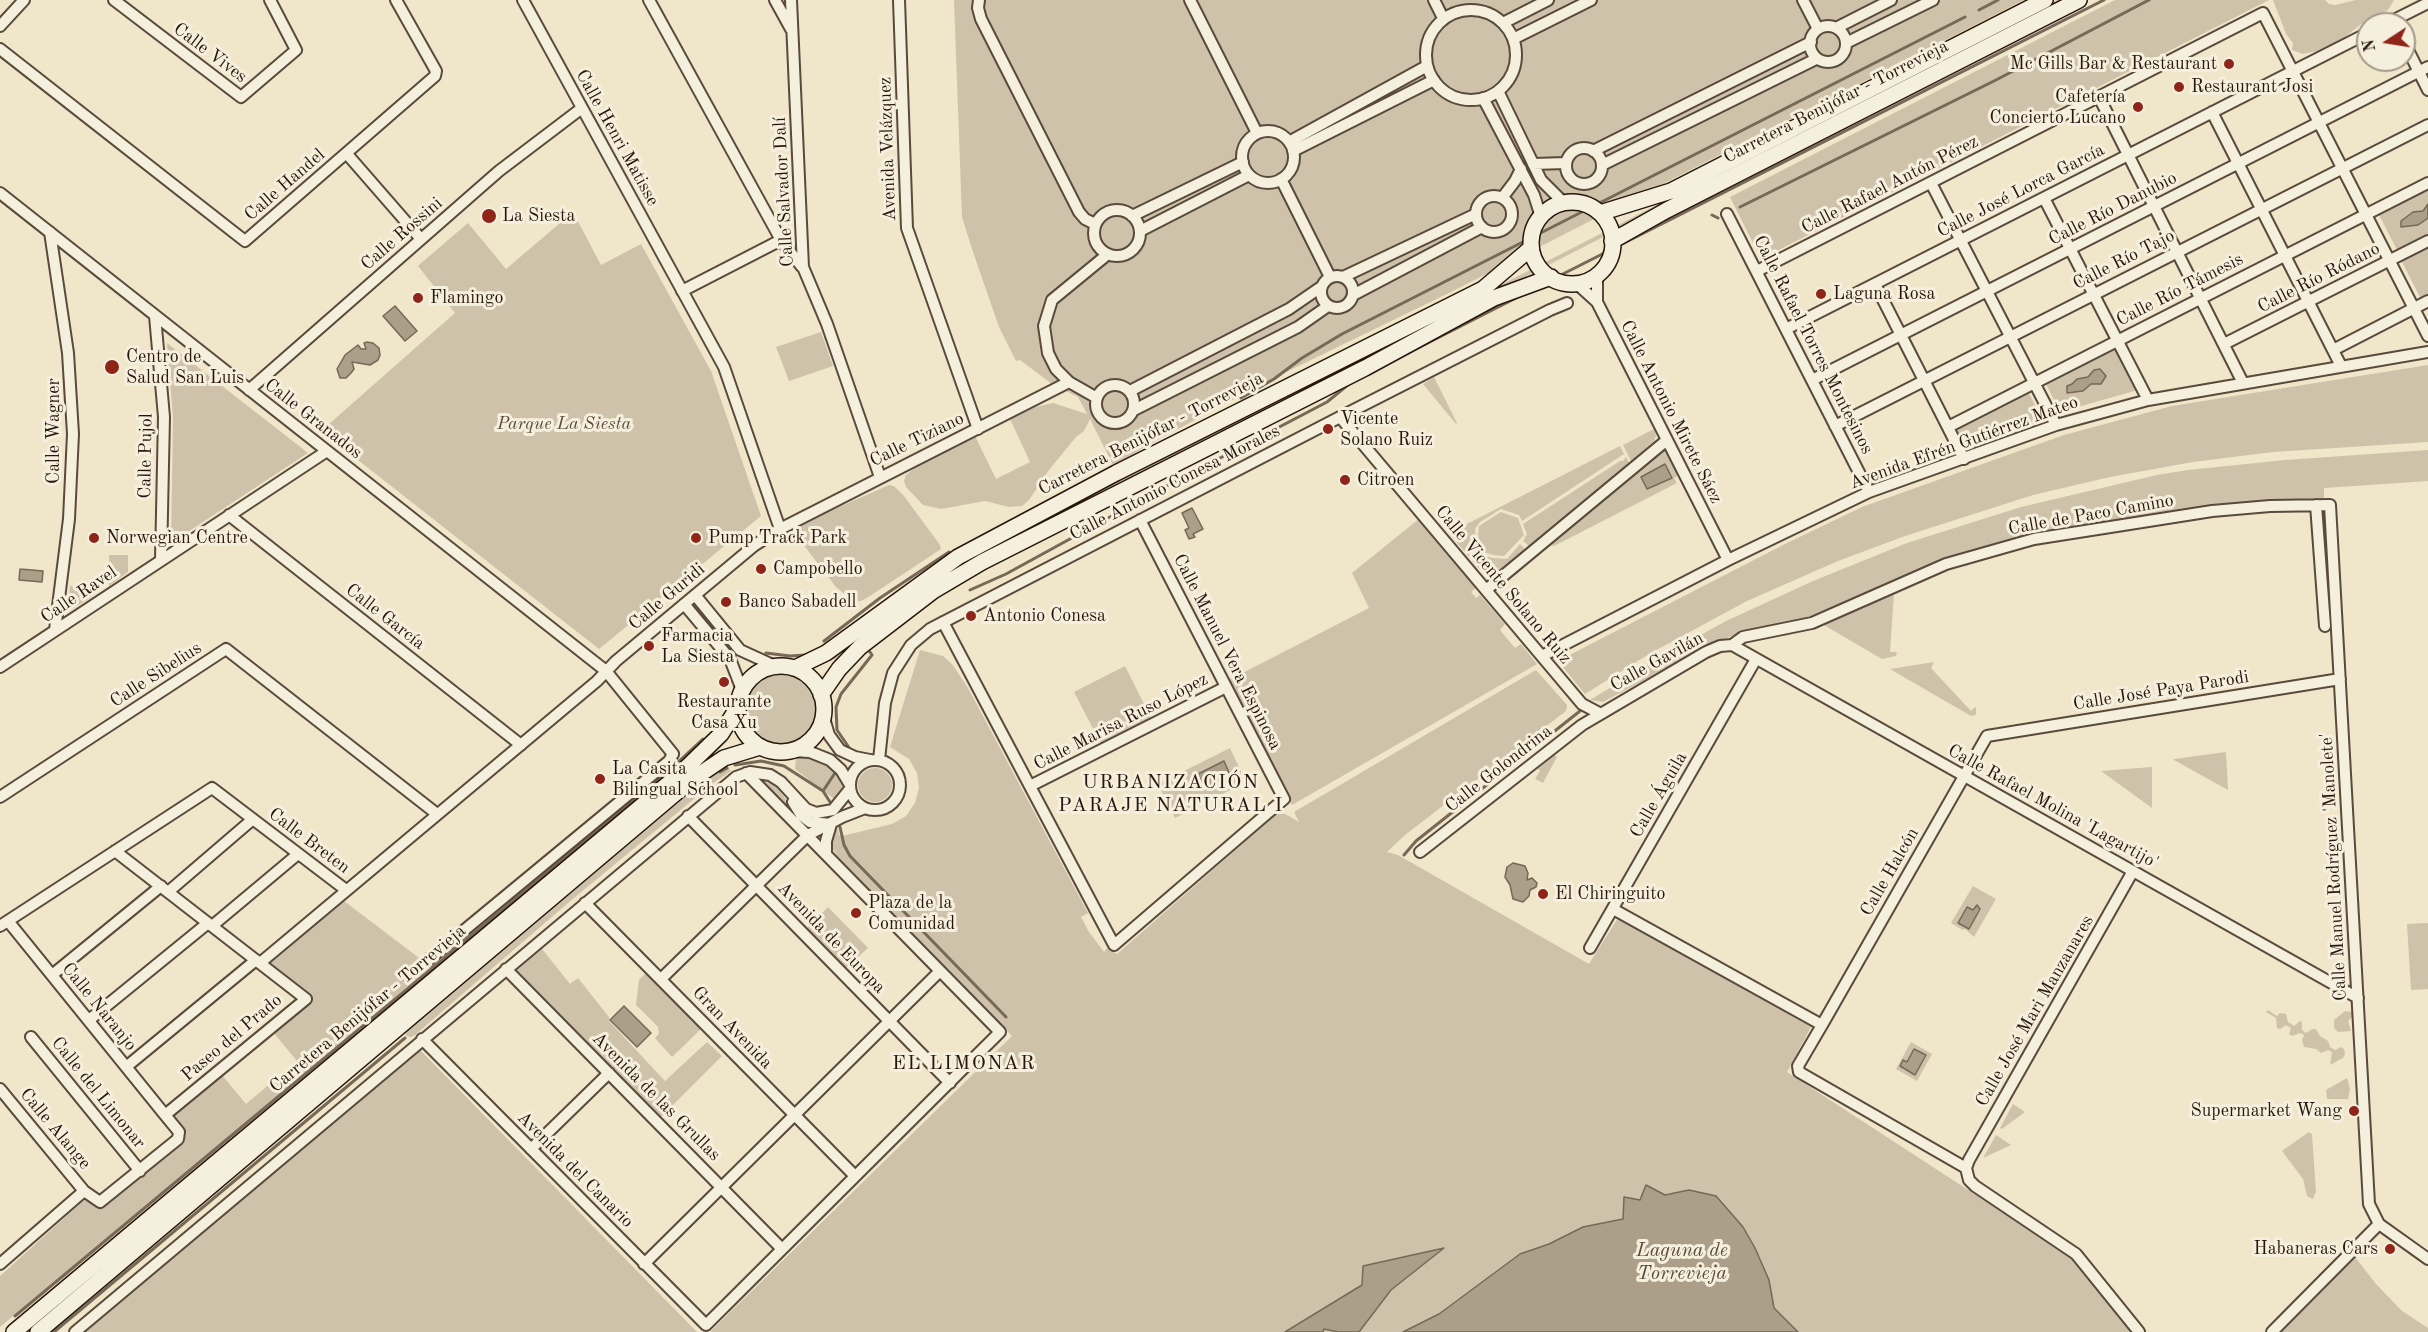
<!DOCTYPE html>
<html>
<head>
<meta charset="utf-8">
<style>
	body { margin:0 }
	#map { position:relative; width:2428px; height:1332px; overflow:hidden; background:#f0e6ca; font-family:"Old Standard TT",serif }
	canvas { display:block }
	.north { position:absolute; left:2356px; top:12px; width:60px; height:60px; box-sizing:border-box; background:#f5efdd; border:2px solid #a39889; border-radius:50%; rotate:258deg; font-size:16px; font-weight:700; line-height:24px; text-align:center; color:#27160c }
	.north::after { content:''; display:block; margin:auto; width:21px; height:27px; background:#8f2418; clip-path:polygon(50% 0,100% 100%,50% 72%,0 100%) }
</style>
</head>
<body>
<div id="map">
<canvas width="2428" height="1332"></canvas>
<div class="north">N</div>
</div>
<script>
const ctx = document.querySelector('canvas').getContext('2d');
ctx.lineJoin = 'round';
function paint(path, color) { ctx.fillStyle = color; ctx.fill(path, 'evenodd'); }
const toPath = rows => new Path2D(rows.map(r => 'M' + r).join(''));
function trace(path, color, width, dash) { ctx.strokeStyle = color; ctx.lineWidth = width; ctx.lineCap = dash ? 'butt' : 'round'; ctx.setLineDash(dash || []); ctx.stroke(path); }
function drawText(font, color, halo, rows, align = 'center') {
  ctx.font = font + ' "Old Standard TT",serif'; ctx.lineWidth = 6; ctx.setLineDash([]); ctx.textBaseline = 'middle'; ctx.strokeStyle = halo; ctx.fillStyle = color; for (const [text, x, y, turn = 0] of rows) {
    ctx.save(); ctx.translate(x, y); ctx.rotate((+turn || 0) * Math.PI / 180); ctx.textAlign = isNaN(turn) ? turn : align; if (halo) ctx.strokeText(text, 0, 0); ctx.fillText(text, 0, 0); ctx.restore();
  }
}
const green = toPath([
	[954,0,2024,0,1449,293,1282,374,1144,447,1114,467,1090,419,1084,431,1076,437,1049,470,1029,500,1022,506,1009,507,985,501,941,509,923,505,906,487,904,481,906,475,920,464,975,436,996,479,1030,462,1010,419,1035,407,1053,403,1087,414,1078,397,1052,384,1020,360,1016,361,999,327,972,249,962,217],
	[2057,0,2068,0,1121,483,866,635,835,661,831,656,888,611,985,549],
	[2115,0,2269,0,1761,259,1730,197],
	[2273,0,2325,0,2329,4,2335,5,2356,0,2394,0,2388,10,2360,25,2340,41,2317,51,2303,54,2292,50,2293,43,2286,34],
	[2428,188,2428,237,2398,252,2378,213],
	[573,212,601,265,641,244,711,371,761,516,599,649,321,431,455,313,418,266,420,264,468,223,506,269],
	[2428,246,2428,296,2421,299,2401,260],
	[821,332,833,366,789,381,776,347],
	[167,343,308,453,171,543,173,418],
	[2116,346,2138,390,2060,412,2045,382],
	[2428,365,2428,442,2273,452,2193,462,2110,477,2033,495,1905,536,1838,561,1747,601,1649,654,1585,694,1558,661,1783,545,1862,507,2064,435,2172,406],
	[1434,377,1457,423,1456,424,1423,384],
	[2028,391,2042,419,1961,447,1952,430],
	[1654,429,1656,436,1654,441,1631,461,1623,445],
	[1620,446,1624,454,1522,521,1519,515,1501,509,1480,522,1475,529,1477,550,1469,557,1449,533],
	[1664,448,1680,475,1674,478,1677,483,1554,546,1550,545],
	[2428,450,2428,481,2324,488,2324,497,2322,499,2215,506,2051,529,1948,557,1803,619,1736,634,1705,648,1603,702,1590,700,1659,658,1726,621,1813,581,1907,543,2021,507,2157,475,2188,470,2285,460],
	[1626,457,1629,463,1529,546,1523,541,1527,534,1523,524,1620,461,1623,461],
	[889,485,894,486,904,496,940,545,941,549,870,596,861,601,853,601,836,587,799,539,797,533,803,523],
	[1501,512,1518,518,1524,535,1504,556,1493,555,1481,551,1478,534,1479,526],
	[1420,518,1477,587,1471,592,1476,598,1480,595,1505,624,1500,630,1515,648,1521,644,1537,664,1292,805,1284,791,1286,790,1229,680,1369,608,1352,573],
	[1520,544,1525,549,1492,577,1485,575,1472,561,1481,554,1492,558,1507,559],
	[109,555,128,555,128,572,109,586],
	[70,586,94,587,94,595,68,612],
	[1894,593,1890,652,1897,652,1896,656,1882,659,1822,624],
	[920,650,943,656,952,664,968,688,1088,913,1081,917,1089,932,1104,952,1107,948,1117,954,1280,811,1299,822,1294,812,1536,670,1567,705,1566,711,1405,835,1387,852,1398,855,1589,964,1618,918,1811,1027,1787,1072,2071,1257,2133,1332,710,1332,1012,1036,841,861,832,848,830,841,837,826,839,835,842,836,892,824,906,816,915,803,919,788,917,773,909,759,890,747],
	[1934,662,1931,668,1971,711,1975,707,1976,708,1976,715,1971,716,1890,669],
	[1125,666,1151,718,1101,744,1074,692],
	'746 709a35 35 0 1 1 70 0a35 35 0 1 1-70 0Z',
	[1230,748,1246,782,1175,818,1158,784],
	[2226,752,2228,790,2174,760,2174,759],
	[1554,755,1557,757,1543,783,1535,779,1540,771,1538,769],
	[804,757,816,757,838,771,844,785,843,791,838,802,795,769,796,758],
	[726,765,731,771,712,784,568,903,415,1035,411,1037,406,1036,406,1031,689,791],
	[2152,767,2152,808,2101,771],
	'858 785a17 17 0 1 1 34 0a17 17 0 1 1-34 0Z',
	[764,780,778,788,792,808,812,827,809,831,763,782],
	[1973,886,1996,899,1974,937,1965,929,1963,930,1951,923],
	[344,901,431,967,0,1327,0,1276,83,1201,88,1200,95,1207,101,1207,184,1139,186,1132,173,1116,222,1075,246,1104,297,1061,273,1032,309,1003,270,966,270,962],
	[828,907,868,948,846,968,807,928],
	[2428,923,2428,989,2411,990,2407,924],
	[542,949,570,984,578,978,609,1017,609,1021,665,1081,707,1042,722,1056,661,1117,516,970],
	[646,973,701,1029,672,1057,655,1038,659,1034,658,1027,636,1005,639,980],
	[2268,1010,2277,1016,2280,1013,2286,1014,2288,1022,2294,1026,2300,1021,2302,1022,2302,1030,2306,1033,2312,1029,2316,1029,2320,1036,2328,1041,2330,1047,2335,1050,2341,1047,2344,1049,2345,1054,2343,1058,2330,1065,2332,1052,2328,1050,2321,1053,2316,1049,2304,1047,2302,1040,2304,1035,2300,1033,2292,1036,2289,1034,2291,1028,2286,1025,2280,1029,2277,1028,2276,1018,2266,1012],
	[2345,1011,2351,1012,2354,1015,2348,1021,2351,1031,2338,1032,2334,1028,2334,1020],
	[1911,1042,1932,1054,1917,1081,1896,1069],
	[419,1049,697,1332,81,1332],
	[2347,1078,2350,1089,2348,1099,2327,1099,2326,1090],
	[2013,1104,2025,1112,2002,1129,2000,1128],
	[2309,1132,2312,1134,2316,1192,2313,1199,2307,1196,2303,1179,2282,1151],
	[1996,1135,2011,1145,1983,1158,1995,1137],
	[2355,1257,2376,1284,2402,1311,2428,1328,2428,1332,2281,1332]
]);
const water = toPath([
	[2428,204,2428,218,2418,225,2401,227,2401,221,2413,212,2423,211,2428,204],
	[395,306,417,331,405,341,383,316,395,306],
	[367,342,373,343,379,348,380,355,378,360,370,365,352,362,354,369,351,373,346,378,340,378,337,369,345,355,358,345,361,349,366,349,364,343,367,342],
	[2100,369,2106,376,2101,384,2091,384,2083,391,2067,393,2067,386,2072,384,2077,379,2088,377,2094,370,2100,369],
	[1665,464,1672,478,1647,489,1641,477,1665,464],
	[1192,508,1203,529,1193,534,1195,537,1189,539,1185,530,1189,528,1182,513,1192,508],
	[20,569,43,571,42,582,19,580,20,569],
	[1224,761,1230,775,1205,788,1198,774,1224,761],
	[1513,863,1525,866,1528,873,1527,880,1532,878,1537,883,1536,887,1530,890,1529,896,1523,902,1513,899,1510,885,1505,877,1507,867,1513,863],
	[1977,905,1980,909,1969,929,1958,923,1967,907,1973,910,1977,905],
	[624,1006,651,1033,637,1047,610,1020,624,1006],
	[1914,1049,1926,1055,1915,1075,1900,1066,1903,1060,1907,1062,1914,1049],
	[1646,1185,1665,1195,1689,1190,1716,1196,1743,1227,1755,1248,1769,1280,1774,1308,1798,1332,1403,1332,1439,1314,1520,1254,1549,1244,1583,1227,1623,1219,1624,1197,1640,1200,1646,1185],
	[1444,1248,1391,1290,1359,1332,1338,1332,1324,1329,1323,1332,1285,1332,1362,1285,1363,1266,1444,1248]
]);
const stream = toPath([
	[1979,10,1998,0],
	[1740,207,1996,80,2149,0],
	[1712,215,1718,218],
	[1555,278,2104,0],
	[1408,353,1520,296],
	[1241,398,1274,379,1302,358,1342,334,1965,17],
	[970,590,1006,574,1163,488,1327,402,1349,384],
	[824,641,880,598,949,552],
	[766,653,790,656,806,655],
	[850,749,837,730,836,707,841,694,872,655,870,652],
	[735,765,761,761,784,766,823,791,830,802],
	[720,772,727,768],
	[823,791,835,773],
	[840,827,844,845,850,856,1006,1017],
	[1404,855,1416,841,1580,711],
	[15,1316,664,775,703,739],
	[54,1332,405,1038]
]);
const street = toPath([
	[114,0,241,97,296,50,270,0],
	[523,0,724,367,780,529],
	[649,0,781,240,802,267],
	[775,0,791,29],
	[791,0,803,267,827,324,880,477],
	[899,0,907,228,978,429],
	[979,0,978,8,981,19,1079,212,1085,219,1095,224],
	[1190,0,1257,133],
	[1434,0,1443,18],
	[1803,0,1818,29],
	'1426 55a45 45 0 1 1 90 0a45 45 0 1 1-90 0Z',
	[1503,23,1548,0],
	[2386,24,2428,3],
	[0,26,24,0],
	'1810 44a18 18 0 1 1 36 0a18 18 0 1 1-36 0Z',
	[1836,28,1891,0],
	[1513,39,1591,0],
	[2404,42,2428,90],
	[1846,43,1933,0],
	[0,49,245,241,435,76,436,71,396,0],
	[1498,91,1541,180,1564,203],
	[2099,97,2243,383],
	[1483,98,1534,195,1541,217],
	[2212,112,2341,366],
	'1242 157a26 26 0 1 1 52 0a26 26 0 1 1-52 0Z',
	[1289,142,1427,66],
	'1566 166a18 18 0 1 1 36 0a18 18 0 1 1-36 0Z',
	[1293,151,1434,80],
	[1593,151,1811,42],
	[347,154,421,239],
	[1533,164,1566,163],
	[1602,165,1816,59],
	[1281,179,1330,277],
	[1931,183,2056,425],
	[0,193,606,671,673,754,669,761,427,961],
	'1476 214a18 18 0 1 1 36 0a18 18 0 1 1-36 0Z',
	[1502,198,1515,181,1521,169],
	[2044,198,2148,400],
	'1094 233a23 23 0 1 1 46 0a23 23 0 1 1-46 0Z',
	[1727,214,1869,492],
	[1132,216,1243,162],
	[1140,231,1249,175],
	[50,232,68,353,73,434,69,519,55,630],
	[1757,271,2263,13,2428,336],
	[1597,275,1597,302,1728,560],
	'1321 292a16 16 0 1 1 32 0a16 16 0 1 1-32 0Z',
	[1343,277,1476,214],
	[1576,283,1597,302],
	[1875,284,1964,459],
	[682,291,781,240],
	[1353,295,1482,227],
	[155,316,164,417,161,560],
	[1786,329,2368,33],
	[2224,344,2428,241],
	[2333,350,2428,301],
	[1812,380,2428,67],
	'1096 404a19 19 0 1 1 38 0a19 19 0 1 1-38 0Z',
	[249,390,499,171,582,108],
	[1130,391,1289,309,1321,287],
	[1097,398,1069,382,1056,369,1048,353,1044,326,1052,300,1108,254],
	[1134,410,1298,327,1328,306],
	[1340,417,1582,704,1599,713],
	[1835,426,2428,125],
	[1948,427,2428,183],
	[2316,505,2325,626],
	[229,515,521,745],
	[1486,590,1667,440],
	[695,595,740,650,775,666],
	[684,604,730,659,742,690],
	[943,622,1114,945,1284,799,1140,520],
	[1732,645,1743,637,1812,623,1946,564,2034,539,2212,511,2270,506,2330,505,2369,1204,2379,1224,2428,1259],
	[1732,645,2358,998],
	[1542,656,1728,560,1869,492,2056,425,2148,400,2428,352],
	[0,667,327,451],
	[823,715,829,735,840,750,855,757,870,760],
	[791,751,810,752,830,760,841,770,850,785],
	'850 785a25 25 0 1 1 50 0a25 25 0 1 1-50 0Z',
	[879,760,885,703,893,673,911,645,930,629,1340,417,1550,310,1567,303],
	[1030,786,1226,687],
	[0,797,226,649,437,814],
	[793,802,801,815,810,822,831,824,826,841,826,853],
	[688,816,950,1083],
	[1420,852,1582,725,1706,652,1720,646,1732,645],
	[168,892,253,819],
	[585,903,855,1176],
	[1613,909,1822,1025,1798,1066,1799,1072,1966,1168,1969,1180,1975,1186,2076,1254,2139,1332],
	[8,921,165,1115],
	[0,926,212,788,346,890],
	[212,926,298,854],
	[1590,948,1756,659],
	[260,963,597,681,616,661,755,545,780,529,1069,382],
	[506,969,782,1249],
	[52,975,161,886],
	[661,979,808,835,842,817,865,808],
	[89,1020,208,923],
	[1822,1025,1987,736,2340,679],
	[31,1037,140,1171],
	[422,1039,706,1325,1000,1032,746,773],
	[126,1067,256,960],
	[0,1089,84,1191,100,1202,178,1139,179,1132,165,1115,306,999,115,851],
	[531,1149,609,1073],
	[1966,1168,1969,1160,2133,871],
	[0,1264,84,1191],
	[644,1264,940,971],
	[75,1332,736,777,750,772,770,775,781,782,806,809,816,813,833,810,850,789],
	[2272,1332,2379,1224]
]);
const secondary = toPath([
	'1531 243a41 41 0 1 1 82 0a41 41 0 1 1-82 0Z',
	[1600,213,1671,191,2045,0],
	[1612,241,1667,210,2079,0],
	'738 709a43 43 0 1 1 86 0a43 43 0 1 1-86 0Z',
	[795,668,826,653,958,557,1116,473,1483,289,1531,248],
	[821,695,839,669,860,647,933,591,982,562,1365,368,1494,298,1551,277],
	[14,1332,681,773,721,734,738,707],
	[38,1332,690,781,724,758,760,747]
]);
const markers = [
	[2229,64,6,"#8f2418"],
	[2179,87,6,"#8f2418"],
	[2138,107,6,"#8f2418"],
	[489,216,8,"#8f2418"],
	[1821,294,6,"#8f2418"],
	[418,298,6,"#8f2418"],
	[112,367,8,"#8f2418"],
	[1328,429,6,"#8f2418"],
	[1345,480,6,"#8f2418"],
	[94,538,6,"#8f2418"],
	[696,538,6,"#8f2418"],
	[761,569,6,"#8f2418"],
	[726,602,6,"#8f2418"],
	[971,616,6,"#8f2418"],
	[649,646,6,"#8f2418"],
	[724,682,6,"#8f2418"],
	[600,779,6,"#8f2418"],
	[1543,894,6,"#8f2418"],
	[856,913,6,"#8f2418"],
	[2354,1111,6,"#8f2418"],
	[2390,1249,6,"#8f2418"]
];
const streetNames = [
	["Calle Vives",210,53,37],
	["Carretera Benijófar - Torrevieja",1836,102,-27],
	["Calle Henri Matisse",617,138,61],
	["Avenida Velázquez",888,149,-92],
	["Calle Handel",285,185,-41],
	["Calle Rafael Antón Pérez",1890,185,-27],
	["Calle José Lorca García",2021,191,-27],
	["Calle Salvador Dalí",784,192,-93],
	["Calle Río Danubio",2113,209,-27],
	["Calle Rossini",402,234,-41],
	["Calle Río Tajo",2124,260,-27],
	["Calle Río Ródano",2319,278,-27],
	["Calle Río Támesis",2180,290,-27],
	["Calle Rafael Torres Montesinos",1813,345,63],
	["Calle Antonio Mirete Sáez",1671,412,63],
	["Calle Granados",313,419,38],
	["Calle Wagner",54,431,-90],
	["Carretera Benijófar - Torrevieja",1151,434,-27],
	["Calle Tiziano",917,440,-26],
	["Avenida Efrén Gutiérrez Mateo",1964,443,-20],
	["Calle Pujol",146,456,-89],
	["Calle Antonio Conesa Morales",1175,483,-27],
	["Calle de Paco Camino",2091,515,-10],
	["Calle Vicente Solano Ruiz",1503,585,50],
	["Calle Ravel",79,595,-34],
	["Calle Guridi",667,597,-40],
	["Calle García",385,617,38],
	["Calle Manuel Vera Espinosa",1227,652,63],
	["Calle Gavilán",1657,662,-29],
	["Calle Sibelius",156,675,-33],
	["Calle José Paya Parodi",2161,691,-9],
	["Calle Marisa Ruso López",1121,722,-27],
	["Calle Golondrina",1499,769,-38],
	["Calle Águila",1659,795,-60],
	["Calle Rafael Molina 'Lagartijo'",2053,807,29],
	["Calle Breten",309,841,37],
	["Calle Manuel Rodríguez 'Manolete'",2334,867,-93],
	["Calle Halcón",1890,872,-60],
	["Avenida de Europa",831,938,46],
	["Calle Naranjo",99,1007,51],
	["Carretera Benijófar - Torrevieja",368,1009,-40],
	["Calle José Mari Manzanares",2035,1011,-60],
	["Gran Avenida",732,1028,46],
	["Paseo del Prado",232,1038,-40],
	["Calle del Limonar",98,1093,51],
	["Avenida de las Grullas",656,1097,45],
	["Calle Alange",55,1129,50],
	["Avenida del Canario",575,1170,45]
];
const poiNames = [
	["Mc Gills Bar & Restaurant",2217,64,"right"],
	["Restaurant Josi",2191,87],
	["Cafetería",2126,97,"right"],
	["Concierto Lucano",2126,118,"right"],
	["La Siesta",502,216],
	["Laguna Rosa",1833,294],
	["Flamingo",430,298],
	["Centro de",126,357],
	["Salud San Luis",126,378],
	["Vicente",1340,419],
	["Solano Ruiz",1340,440],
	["Citroen",1357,480],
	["Norwegian Centre",106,538],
	["Pump Track Park",708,538],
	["Campobello",773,569],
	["Banco Sabadell",738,602],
	["Antonio Conesa",983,616],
	["Farmacia",661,636],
	["La Siesta",661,657],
	["Restaurante",724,702,"center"],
	["Casa Xu",724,723,"center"],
	["La Casita",612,769],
	["Bilingual School",612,790],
	["El Chiringuito",1555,894],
	["Plaza de la",868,903],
	["Comunidad",868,924],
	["Supermarket Wang",2342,1111,"right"],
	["Habaneras Cars",2378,1249,"right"]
];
const parkNames = [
	["Parque La Siesta",564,424]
];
const neighbourhoodNames = [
	["URBANIZACIÓN",1171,783],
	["PARAJE NATURAL I",1171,806],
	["EL LIMONAR",964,1064]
];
const waterNames = [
	["Laguna de",1682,1251],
	["Torrevieja",1682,1274]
];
paint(green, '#cec3aa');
paint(water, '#ac9f89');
trace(water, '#776857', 1.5);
trace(stream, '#776857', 3);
trace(street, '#594a3c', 14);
trace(secondary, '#27160c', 18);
trace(street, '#f5efdd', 10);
trace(secondary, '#f5efdd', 15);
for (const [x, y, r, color] of markers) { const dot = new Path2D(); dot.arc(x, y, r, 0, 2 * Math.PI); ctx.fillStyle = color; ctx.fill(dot); trace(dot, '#f5efdd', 2); }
drawText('18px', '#27160c', '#f5efdd', streetNames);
drawText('18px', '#27160c', '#f5efdd', poiNames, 'left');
drawText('italic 18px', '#594a3b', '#f5efdd', parkNames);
ctx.letterSpacing = '1.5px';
drawText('20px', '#27160c', '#f5efdd', neighbourhoodNames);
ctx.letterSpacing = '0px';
drawText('italic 20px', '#5c4d3e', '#f5efdd', waterNames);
</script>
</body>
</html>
